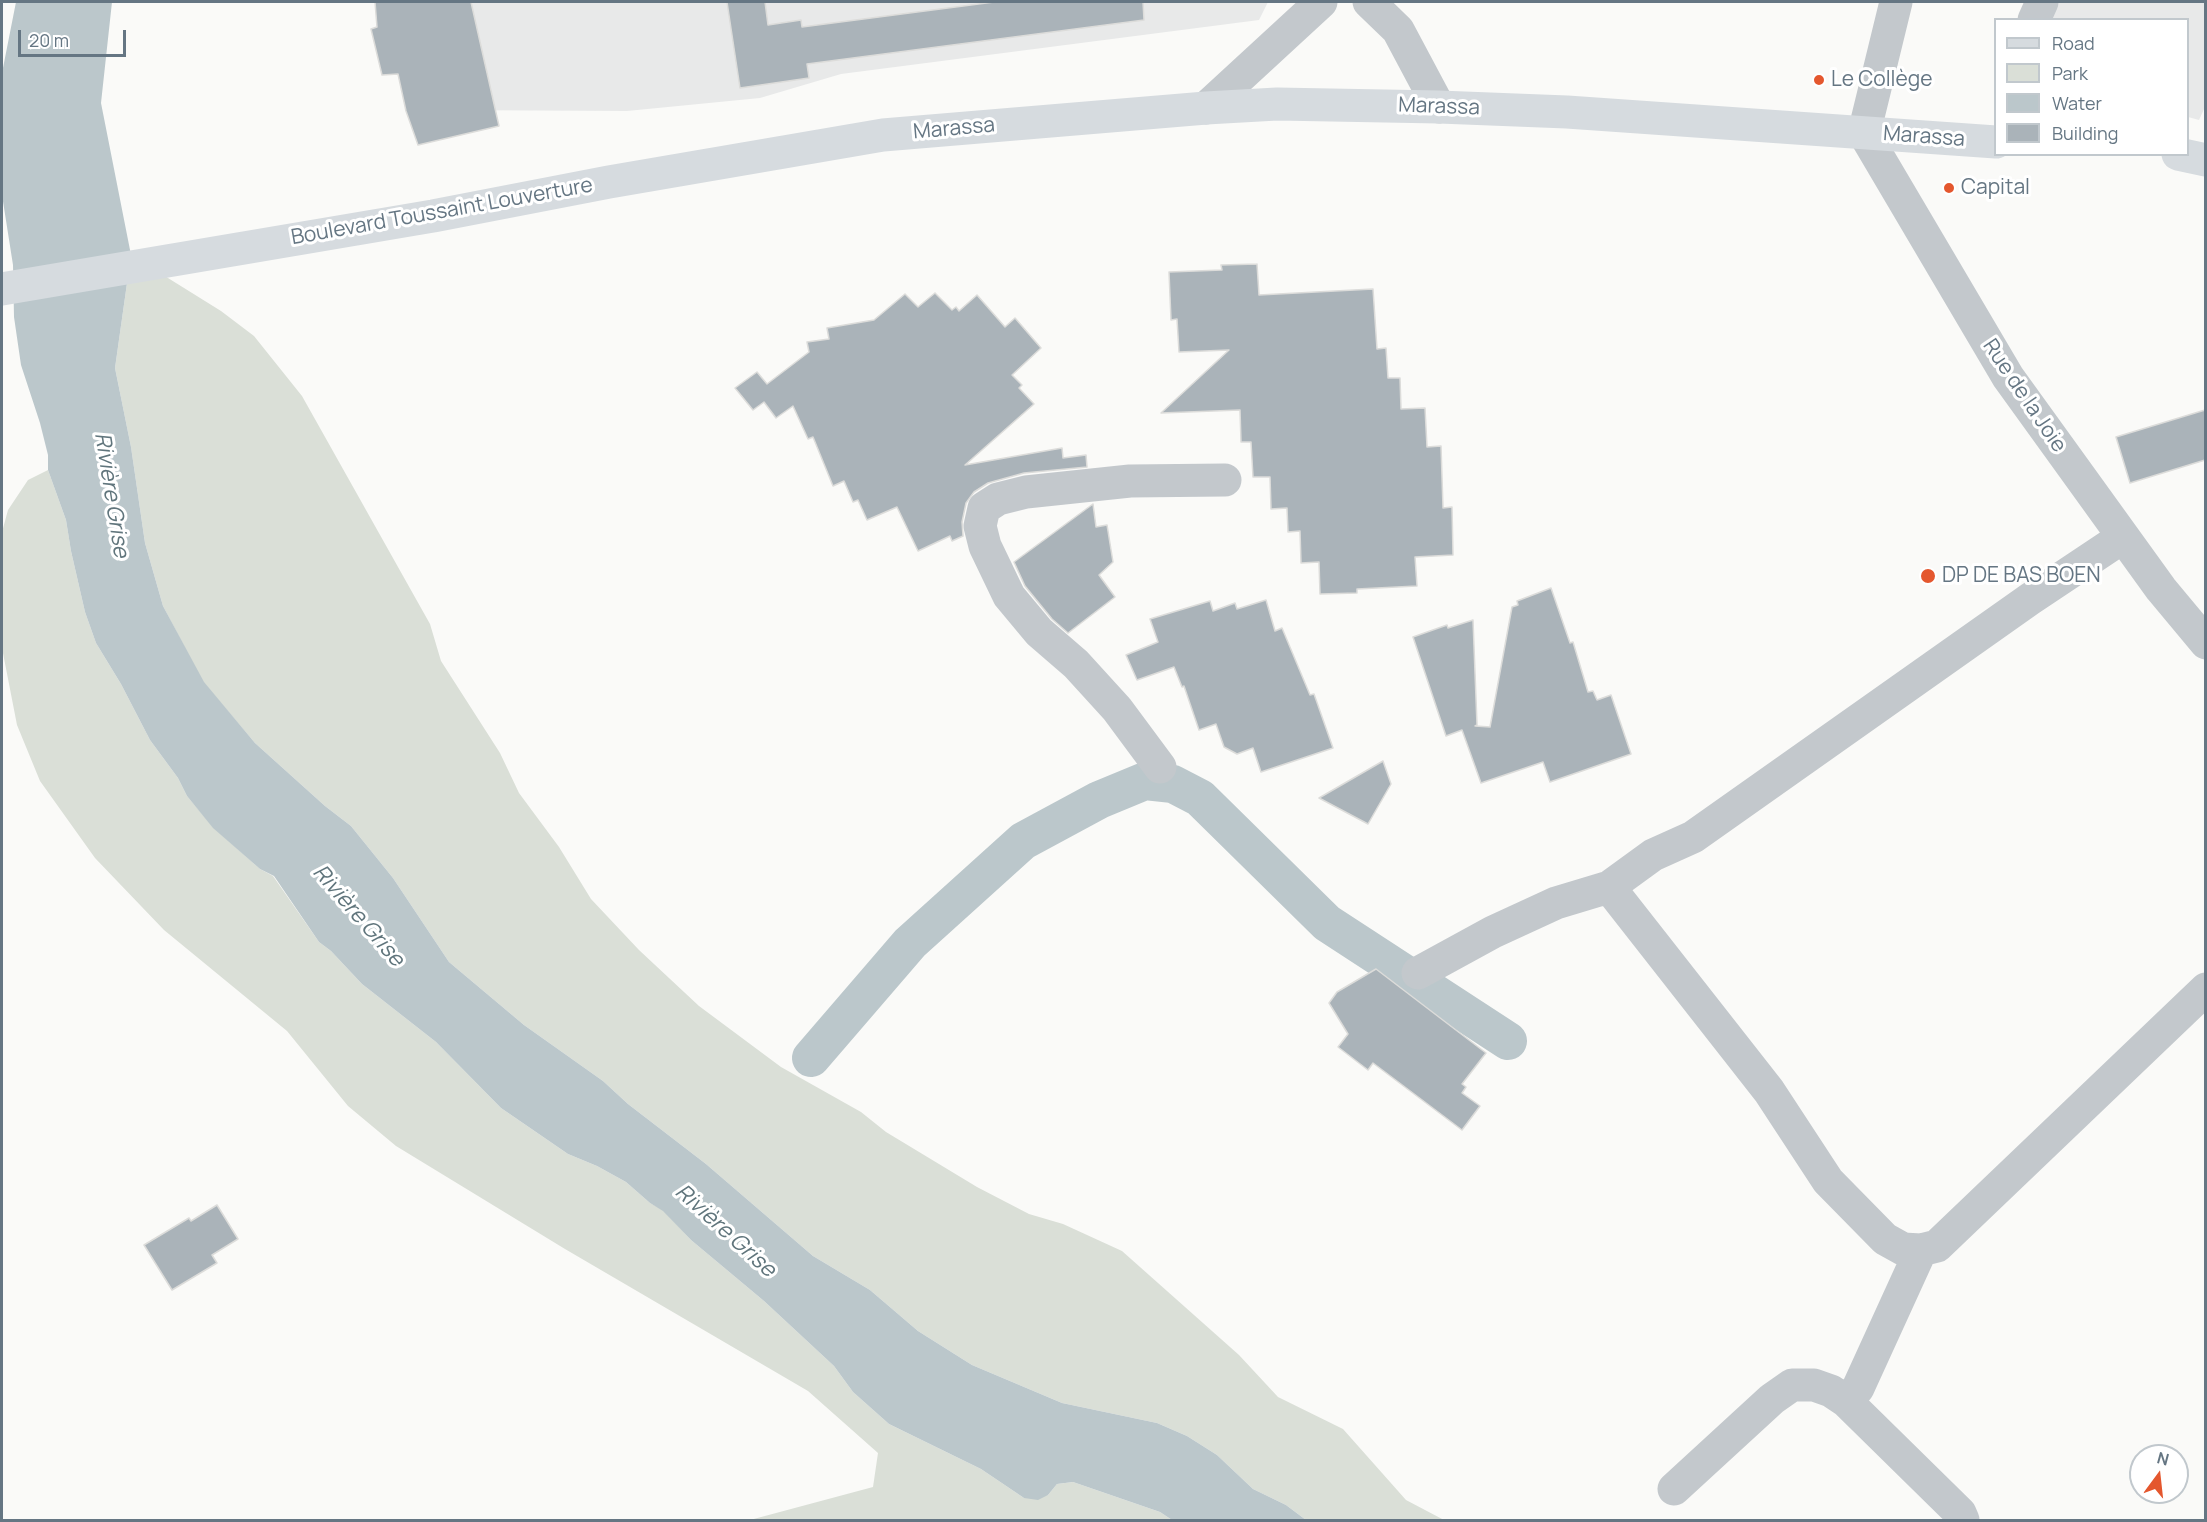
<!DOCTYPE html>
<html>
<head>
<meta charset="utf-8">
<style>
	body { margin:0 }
	#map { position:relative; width:2207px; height:1522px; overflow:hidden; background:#fafaf8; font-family:Manrope,sans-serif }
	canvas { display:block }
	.frame { position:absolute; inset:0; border:3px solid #657683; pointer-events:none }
	.legend { position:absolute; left:1994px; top:18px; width:195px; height:138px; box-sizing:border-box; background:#fff; border:2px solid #c1c8cd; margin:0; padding:8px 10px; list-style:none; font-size:18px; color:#657683 }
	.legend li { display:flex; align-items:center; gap:12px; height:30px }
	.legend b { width:30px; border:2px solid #c1c8cd }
	.north { position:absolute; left:2129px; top:1444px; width:60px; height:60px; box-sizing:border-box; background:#fff; border:2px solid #c1c8cd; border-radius:50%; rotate:15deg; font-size:16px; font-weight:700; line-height:24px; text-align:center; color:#657683 }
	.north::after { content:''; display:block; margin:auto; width:21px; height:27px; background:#e4572e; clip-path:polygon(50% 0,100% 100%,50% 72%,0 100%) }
	.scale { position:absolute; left:18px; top:30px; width:108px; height:27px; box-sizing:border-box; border:3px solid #657683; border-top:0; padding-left:8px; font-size:18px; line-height:21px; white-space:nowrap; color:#657683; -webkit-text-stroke:4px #fff; paint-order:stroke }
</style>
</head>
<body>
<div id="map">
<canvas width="2207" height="1522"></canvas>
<div class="frame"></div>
<ul class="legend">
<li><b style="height:8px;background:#d6dbdf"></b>Road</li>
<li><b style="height:16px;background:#dadfd7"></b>Park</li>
<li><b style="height:16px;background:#bbc7cb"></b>Water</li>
<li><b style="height:16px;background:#aab3b9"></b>Building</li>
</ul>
<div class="north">N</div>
<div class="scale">20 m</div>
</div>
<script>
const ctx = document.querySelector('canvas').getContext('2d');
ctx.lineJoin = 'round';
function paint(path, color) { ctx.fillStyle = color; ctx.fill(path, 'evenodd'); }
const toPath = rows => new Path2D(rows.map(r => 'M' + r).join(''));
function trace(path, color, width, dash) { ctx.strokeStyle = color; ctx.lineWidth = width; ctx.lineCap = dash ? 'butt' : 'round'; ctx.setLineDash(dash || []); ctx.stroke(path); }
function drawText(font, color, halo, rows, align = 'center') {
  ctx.font = font + ' Manrope,sans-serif'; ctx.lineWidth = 6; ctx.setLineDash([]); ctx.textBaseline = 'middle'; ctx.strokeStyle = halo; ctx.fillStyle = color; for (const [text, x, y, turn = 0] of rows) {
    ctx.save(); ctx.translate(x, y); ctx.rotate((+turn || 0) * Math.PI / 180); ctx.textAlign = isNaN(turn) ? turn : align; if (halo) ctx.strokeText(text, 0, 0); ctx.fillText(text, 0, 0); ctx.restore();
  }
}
const built = toPath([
	[417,2,1268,2,1259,20,841,74,760,98,627,111,439,110],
	[2055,2,2205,2,2205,107,2199,120,2188,117,2188,20,2049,20]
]);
const green = toPath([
	[131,255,221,311,254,336,302,396,430,624,441,661,500,753,519,793,559,847,591,899,639,950,699,1006,781,1067,861,1112,886,1132,977,1187,1029,1214,1063,1224,1122,1251,1239,1355,1278,1397,1343,1429,1406,1500,1444,1520,1306,1520,1286,1505,1253,1489,1217,1455,1187,1436,1157,1423,1062,1403,972,1365,918,1331,870,1290,813,1256,706,1164,628,1104,603,1081,524,1025,449,962,393,878,351,826,325,806,255,743,203,682,163,606,145,543,131,447,115,368],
	[48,470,66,520,71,551,85,612,96,643,121,684,150,740,178,778,187,796,214,828,260,869,273,876,319,942,331,951,362,984,436,1042,501,1108,568,1154,597,1166,626,1182,650,1203,663,1210,691,1240,764,1301,834,1366,853,1392,889,1424,981,1469,1024,1498,1048,1495,1057,1484,1073,1482,1160,1512,1172,1520,750,1520,873,1487,878,1453,808,1391,565,1249,396,1146,348,1106,287,1031,164,930,95,858,40,781,17,725,2,648,2,532,8,510,28,480]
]);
const water = toPath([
	[16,2,112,2,101,103,131,255,115,368,131,447,145,543,163,606,204,682,255,743,325,806,351,826,393,878,449,962,524,1025,603,1081,628,1104,706,1164,813,1256,870,1290,918,1331,972,1365,1062,1403,1157,1423,1187,1436,1217,1455,1253,1489,1286,1505,1306,1520,1172,1520,1160,1512,1073,1482,1057,1484,1048,1495,1038,1500,1024,1498,981,1469,889,1424,853,1392,834,1366,764,1301,691,1240,663,1211,650,1203,626,1182,597,1166,568,1154,501,1108,436,1042,362,984,331,951,319,942,274,876,260,869,213,828,187,796,178,778,150,740,121,684,96,643,85,612,71,551,66,520,48,470,48,455,40,423,21,365,14,317,13,265,2,195,2,73]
]);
const canal = toPath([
	[811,1058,910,943,1023,841,1099,800,1145,781,1173,784,1200,798,1327,923,1508,1041]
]);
const building = toPath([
	[375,2,471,2,499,126,418,145,406,111,398,74,382,75,371,29,377,27,375,2],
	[727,2,765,2,768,25,801,20,802,27,994,2,1143,2,1144,20,807,64,809,78,740,88,727,2],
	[1257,264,1259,295,1373,289,1377,349,1386,348,1388,378,1400,378,1401,409,1425,408,1427,447,1441,446,1443,508,1452,507,1453,555,1415,557,1417,586,1357,589,1357,593,1320,594,1319,562,1301,563,1300,531,1288,532,1287,508,1271,509,1270,477,1253,477,1251,442,1241,442,1240,410,1161,413,1229,350,1179,352,1177,319,1171,320,1169,272,1222,270,1221,265,1257,264],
	[935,293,952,310,956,307,959,311,977,295,1005,327,1015,318,1041,348,1012,375,1022,385,1019,388,1034,404,965,465,1062,448,1063,458,1086,455,1087,467,1024,473,988,483,974,492,966,503,962,522,963,536,952,541,950,536,918,551,897,507,867,520,858,500,853,502,844,481,833,486,813,437,808,439,793,406,776,418,764,402,753,410,735,388,757,372,767,384,809,352,807,342,829,339,827,328,874,320,905,294,918,307,935,293],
	[2205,410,2205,460,2130,483,2116,437,2205,410],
	[1093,504,1096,527,1107,525,1113,562,1099,575,1115,597,1068,633,1052,619,1025,586,1014,562,1093,504],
	[1551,588,1570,643,1573,642,1588,692,1593,691,1597,700,1611,695,1631,754,1550,782,1543,762,1481,783,1462,730,1446,736,1413,637,1447,625,1448,628,1473,620,1477,725,1475,726,1490,727,1512,607,1518,605,1517,601,1551,588],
	[1266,600,1275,631,1282,628,1310,695,1314,694,1333,748,1261,772,1253,748,1237,754,1224,747,1216,724,1199,730,1184,686,1182,687,1174,667,1137,680,1126,655,1158,642,1150,619,1210,601,1213,611,1235,603,1237,609,1266,600],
	[1383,761,1391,784,1368,824,1319,798,1383,761],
	[1376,969,1486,1053,1462,1084,1466,1087,1462,1093,1480,1106,1462,1130,1373,1063,1368,1070,1338,1047,1348,1034,1329,1003,1337,992,1376,969],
	[217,1205,238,1239,212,1255,217,1263,172,1290,144,1245,189,1218,191,1221,217,1205]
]);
const street = toPath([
	[1369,2,1398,30,1439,107],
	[1896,2,1864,133,2008,377,2161,589,2206,643],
	[2034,20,2042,2],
	[1206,108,1321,2],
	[2123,537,2030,599,1693,837,1653,855,1609,887,1769,1091,1828,1181,1885,1239,1903,1249,1921,1250,1937,1246,2206,989],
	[1160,767,1117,709,1076,664,1039,632,1009,596,985,546,980,526,984,508,998,499,1026,492,1130,481,1225,480],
	[1418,973,1493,932,1556,903,1609,887],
	[1846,1401,1960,1513,1963,1520],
	[1674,1489,1772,1399,1792,1385,1814,1385,1831,1391,1846,1401,1858,1388,1921,1250]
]);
const secondary = toPath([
	[2178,154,2206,160],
	[2,289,433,216,609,182,883,135,1206,108,1277,104,1439,107,1567,112,1996,142]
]);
const markers = [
	[1819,80,6,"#e4572e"],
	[1949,188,6,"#e4572e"],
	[1928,576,8,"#e4572e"]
];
const poiNames = [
	["Le Collège",1831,80],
	["Capital",1961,188],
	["DP DE BAS BOEN",1942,576]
];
const streetNames = [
	["Marassa",1439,107,2],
	["Marassa",954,129,-5],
	["Marassa",1924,137,4],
	["Boulevard Toussaint Louverture",442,212,-10],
	["Rue de la Joie",2024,396,56]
];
const waterNames = [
	["Rivière Grise",111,495,81],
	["Rivière Grise",358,916,49],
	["Rivière Grise",725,1231,42]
];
paint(built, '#e8e9e9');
paint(green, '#dadfd7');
paint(water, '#bbc7cb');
trace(canal, '#bbc7cb', 38);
paint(building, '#aab3b9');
trace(building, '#dcdcda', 1.5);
trace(street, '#c3c8cc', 33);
trace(secondary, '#d6dbdf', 33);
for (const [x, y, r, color] of markers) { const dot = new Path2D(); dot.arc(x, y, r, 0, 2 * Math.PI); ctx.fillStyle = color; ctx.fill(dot); trace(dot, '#fff', 2); }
drawText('21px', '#657683', '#fff', poiNames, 'left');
drawText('21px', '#657683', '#fff', streetNames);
drawText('italic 22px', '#60757c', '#fff', waterNames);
</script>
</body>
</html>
